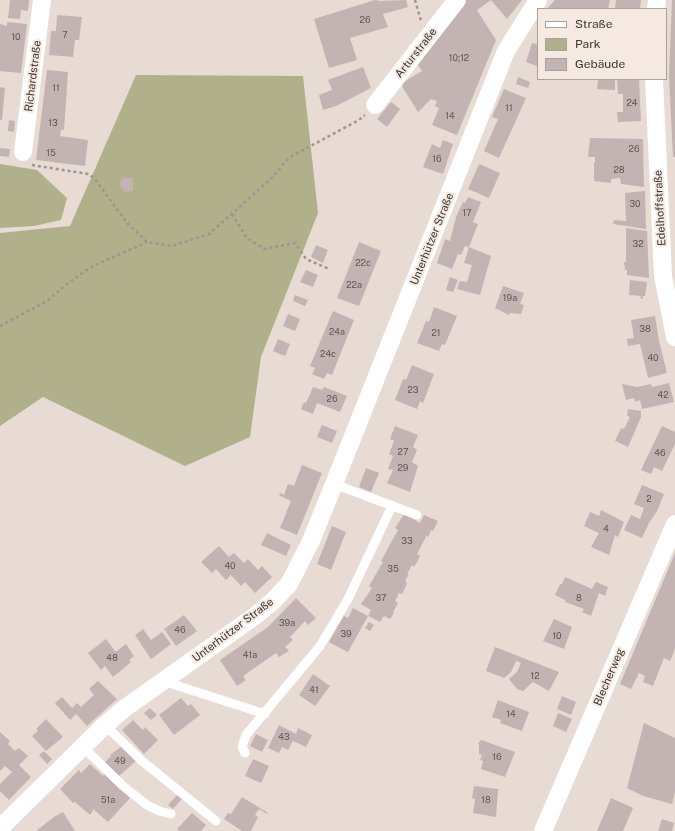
<!DOCTYPE html>
<html>
<head>
<meta charset="utf-8">
<style>
	body { margin:0 }
	#map { position:relative; width:675px; height:831px; overflow:hidden; background:#e7dbd4; font-family:"Public Sans",sans-serif }
	canvas { display:block }
	.legend { position:absolute; left:537px; top:8px; width:130px; height:72px; box-sizing:border-box; background:#f5e9e1; border:1px solid #aaa19b; margin:0; padding:5px 7px; list-style:none; font-size:12px; color:#3a3532 }
	.legend li { display:flex; align-items:center; gap:8px; height:20px }
	.legend b { width:20px; border:1px solid #aaa19b }
</style>
</head>
<body>
<div id="map">
<canvas width="675" height="831"></canvas>
<ul class="legend">
<li><b style="height:5px;background:#fff"></b>Straße</li>
<li><b style="height:11px;background:#b0b08b"></b>Park</li>
<li><b style="height:11px;background:#c3b4b3"></b>Gebäude</li>
</ul>
</div>
<script>
const ctx = document.querySelector('canvas').getContext('2d');
ctx.lineJoin = 'round';
function paint(path, color) { ctx.fillStyle = color; ctx.fill(path, 'evenodd'); }
const toPath = rows => new Path2D(rows.map(r => 'M' + r).join(''));
function trace(path, color, width, dash) { ctx.strokeStyle = color; ctx.lineWidth = width; ctx.lineCap = dash ? 'butt' : 'round'; ctx.setLineDash(dash || []); ctx.stroke(path); }
function drawText(font, color, halo, rows, align = 'center') {
  ctx.font = font + ' "Public Sans",sans-serif'; ctx.lineWidth = 4; ctx.setLineDash([]); ctx.textBaseline = 'middle'; ctx.strokeStyle = halo; ctx.fillStyle = color; for (const [text, x, y, turn = 0] of rows) {
    ctx.save(); ctx.translate(x, y); ctx.rotate((+turn || 0) * Math.PI / 180); ctx.textAlign = isNaN(turn) ? turn : align; if (halo) ctx.strokeText(text, 0, 0); ctx.fillText(text, 0, 0); ctx.restore();
  }
}
const green = toPath([
	[136,75,303,76,318,213,261,357,250,437,185,466,43,397,0,426,0,233,70,226],
	[0,164,37,170,67,198,61,220,34,226,0,228]
]);
const building = toPath([
	[10,0,29,0,28,11,21,10,20,19,8,18],
	[375,0,380,1,406,0,408,7,383,14,388,27,350,38,357,60,329,68,314,19],
	[463,0,491,0,477,10,496,40,457,135,432,125,439,108,435,106,437,101,431,99,418,112,403,88,402,83,422,71,417,63],
	[491,0,522,0,507,19],
	[555,0,610,0,608,9,547,9],
	[616,0,641,0,640,9,615,9],
	[672,0,675,0,675,157,673,157,669,76],
	[57,15,82,17,79,40,75,40,73,57,49,55,51,31,56,31],
	[7,22,27,24,21,73,0,71,0,24,7,26],
	[532,43,538,45,537,66,526,62],
	[363,67,371,88,336,106,323,110,319,95,332,90,328,80],
	[47,70,68,72,64,130,61,130,60,136,88,140,85,166,36,160],
	[518,77,530,82,528,88,516,84],
	[598,79,615,79,615,90,597,89],
	[617,79,639,79,641,121,618,122,617,112,623,112,623,94,618,94],
	[0,87,5,88,2,120,0,120],
	[504,89,526,98,499,158,484,151,498,119,492,117],
	[391,102,400,109,387,127,377,119],
	[9,120,15,121,14,132,8,131],
	[590,138,643,139,644,187,621,184,620,178,611,179,611,183,594,181,594,162,595,162,595,157,588,157],
	[443,140,453,144,443,174,423,167,432,144,440,148],
	[0,148,10,149,9,157,0,156],
	[479,164,500,173,489,198,468,189],
	[122,178,133,178,133,191,124,192,123,188,121,189,120,181,122,180],
	[645,191,646,229,613,224,614,220,626,221,625,193],
	[468,197,481,202,473,222,478,224,469,247,465,246,461,255,458,254,452,269,437,263,445,239,450,241,456,217,463,202,465,203],
	[626,228,647,231,649,278,627,275,627,270,625,270,624,262,626,262],
	[359,242,381,251,359,306,337,298],
	[316,245,328,250,323,263,311,257],
	[469,247,491,256,480,295,457,289,460,281,467,282,472,265,464,263],
	[306,270,318,275,313,287,300,282],
	[450,277,458,280,453,292,446,290],
	[630,280,647,282,645,296,643,296,643,299,640,298,641,296,629,295],
	[503,286,524,293,520,304,524,305,521,314,510,313,509,315,495,308],
	[295,295,308,300,305,306,293,301],
	[434,307,457,316,445,345,442,344,439,351,417,343,426,321,429,322],
	[333,311,354,320,332,375,327,373,324,379,312,374,315,368,310,366],
	[288,314,300,319,295,331,283,326],
	[655,316,659,341,667,373,648,378,640,344,628,346,627,339,634,338,631,320],
	[278,339,290,344,285,356,273,351],
	[412,365,434,374,423,403,420,401,417,409,395,400,403,379,406,380],
	[669,383,674,402,642,409,640,400,635,402,634,398,626,400,622,384,637,387,651,384,652,387],
	[313,387,322,390,324,387,347,396,340,412,317,403,313,414,301,409,304,402,306,403],
	[628,409,641,411,641,417,628,447,615,441,621,428,624,429,630,417,627,416],
	[322,425,337,431,332,443,317,437],
	[395,426,418,435,413,447,417,450,412,462,418,466,410,492,387,483,393,470,388,469,393,456,389,454,394,441,390,439],
	[662,426,675,432,675,444,662,471,654,467,651,474,641,470],
	[302,465,322,473,297,535,280,528,291,501,279,495,280,493,284,495,288,484,294,486],
	[366,468,379,473,371,492,359,487],
	[642,485,664,494,657,511,649,523,642,538,624,530,631,515,640,519,644,508,634,504],
	[601,510,624,522,618,537,615,535,609,555,591,547,599,533,584,526,590,512,599,516],
	[404,514,420,523,424,515,438,521,433,531,429,530,431,531,428,537,425,535,426,537,417,554,420,556,417,562,414,567,412,565,407,574,409,574,405,581,407,583,405,588,402,594,399,593,395,601,398,603,393,612,391,611,394,613,390,619,384,616,380,622,368,616,348,652,340,648,329,642,344,616,348,618,353,608,368,616,371,610,361,604,372,588,369,586,383,562,381,561,398,530,395,528],
	[332,526,346,532,331,570,317,564],
	[267,533,291,545,286,556,261,545],
	[219,546,229,557,234,553,244,563,248,559,258,570,262,566,272,577,255,593,245,582,241,586,231,575,226,580,216,569,212,573,201,562],
	[675,553,675,649,670,661,664,658,653,686,643,682,645,676,639,673,631,689,620,684],
	[565,577,592,589,596,582,608,587,605,596,599,593,591,616,582,612,584,609,565,602,565,600,555,595,560,584,562,584],
	[296,598,316,618,308,625,305,621,290,637,293,640,285,647,289,651,279,657,276,653,243,676,246,680,237,686,220,660,268,627],
	[184,615,197,631,176,646,164,629],
	[554,619,572,627,564,649,543,641],
	[369,622,374,625,370,631,365,628],
	[143,629,151,640,162,632,171,644,151,659,135,635],
	[106,639,115,651,117,651,126,644,134,656,129,660,131,662,113,677,105,666,101,670,88,653],
	[495,647,559,672,549,691,533,682,523,691,517,689,509,679,517,672,521,663,516,661,511,672,504,678,486,671],
	[313,674,330,686,315,706,299,695],
	[98,681,117,699,87,726,76,714,70,720,55,703,62,697,72,708,77,703,81,707,94,695,89,689],
	[562,696,576,702,571,715,557,709],
	[181,698,188,706,191,704,200,715,174,735,159,715],
	[498,700,529,712,522,731,500,723,501,720,492,717],
	[150,708,157,715,151,720,144,713],
	[558,713,572,719,566,732,553,726],
	[46,719,63,737,46,751,32,736,38,731,36,729],
	[133,720,143,730,145,727,158,740,144,754,122,730],
	[644,723,675,738,675,792,672,804,643,796,627,788],
	[279,725,296,734,298,728,312,735,306,747,293,741,288,750,282,747,279,753,268,748],
	[0,732,10,741,8,744,15,751,19,748,28,756,19,765,31,777,9,800,0,791,0,784,12,772,5,766,0,771],
	[256,734,268,740,262,752,250,746],
	[481,740,515,752,505,777,481,769,483,761,480,760,482,755,479,754,479,744,478,744],
	[122,746,136,761,119,776,105,762,111,756,110,755],
	[44,751,52,759,47,764,39,755],
	[253,759,269,766,261,783,245,776],
	[90,764,103,776,105,774,130,798,108,822,92,808,93,811,90,815,75,802,73,803,60,789,79,770,81,773],
	[474,786,498,789,496,817,473,813,475,799,472,798],
	[177,795,182,799,173,809,168,805],
	[242,797,268,813,267,814,259,809,255,815,258,817,251,831,242,831,224,819,228,813,231,814],
	[611,798,633,808,623,831,597,831],
	[63,812,75,831,36,831,54,817],
	[192,813,206,825,201,831,180,831,177,829],
	[662,819,674,823,672,831,658,831]
]);
const path = toPath([
	[415,0,421,21],
	[32,165,88,174,94,178,128,224,147,242,172,246,209,234,273,177,284,163,292,156,359,120,365,115],
	[232,214,247,238,264,249,295,243,306,259,329,269],
	[0,326,47,301,68,283,93,266,147,242]
]);
const service = toPath([
	[334,484,417,515],
	[163,681,265,714],
	[105,725,141,760,216,821],
	[83,747,123,786,147,805,159,811,171,814],
	[245,753,242,747,246,735,320,646,348,599,392,506]
]);
const minor = toPath([
	[656,9,657,0],
	[654,79,663,276,675,337],
	[375,105,457,0],
	[23,152,42,0],
	[0,828,105,725,125,708,255,616,273,601,289,584,311,541,334,484,506,51,538,0],
	[543,831,675,524]
]);
const numberNames = [
	["26",365,20],
	["7",65,35],
	["10",16,37],
	["10;12",459,58],
	["11",56,88],
	["24",632,103],
	["11",509,108],
	["14",450,116],
	["13",53,123],
	["26",634,149],
	["15",51,153],
	["16",437,159],
	["28",619,170],
	["30",635,204],
	["17",467,213],
	["32",638,244],
	["22c",363,263],
	["22a",354,285],
	["19a",510,298],
	["38",645,329],
	["24a",337,332],
	["21",436,333],
	["24c",328,354],
	["40",653,358],
	["23",413,390],
	["42",663,395],
	["26",332,399],
	["27",403,452],
	["46",660,453],
	["29",403,468],
	["2",649,499],
	["4",606,529],
	["33",407,541],
	["40",230,566],
	["35",393,569],
	["37",381,598],
	["8",579,598],
	["39a",287,623],
	["46",180,630],
	["39",346,634],
	["10",557,636],
	["41a",250,655],
	["48",112,658],
	["12",535,676],
	["41",314,690],
	["14",511,714],
	["43",284,737],
	["16",497,757],
	["49",120,761],
	["51a",108,800],
	["18",486,800]
];
const streetNames = [
	["Arturstraße",416,53,-52],
	["Richardstraße",33,76,-83],
	["Edelhoffstraße",660,208,-93],
	["Unterhützer Straße",432,239,-68],
	["Unterhützer Straße",233,630,-37],
	["Blecherweg",609,677,-67]
];
paint(green, '#b0b08b');
paint(building, '#c3b4b3');
trace(path, '#9e9590', 2.5, [3, 3]);
trace(service, '#fff', 9);
trace(minor, '#fff', 18);
drawText('9px', '#5c5552', null, numberNames);
drawText('11px', '#3a3532', '#f5e9e1', streetNames);
</script>
</body>
</html>
